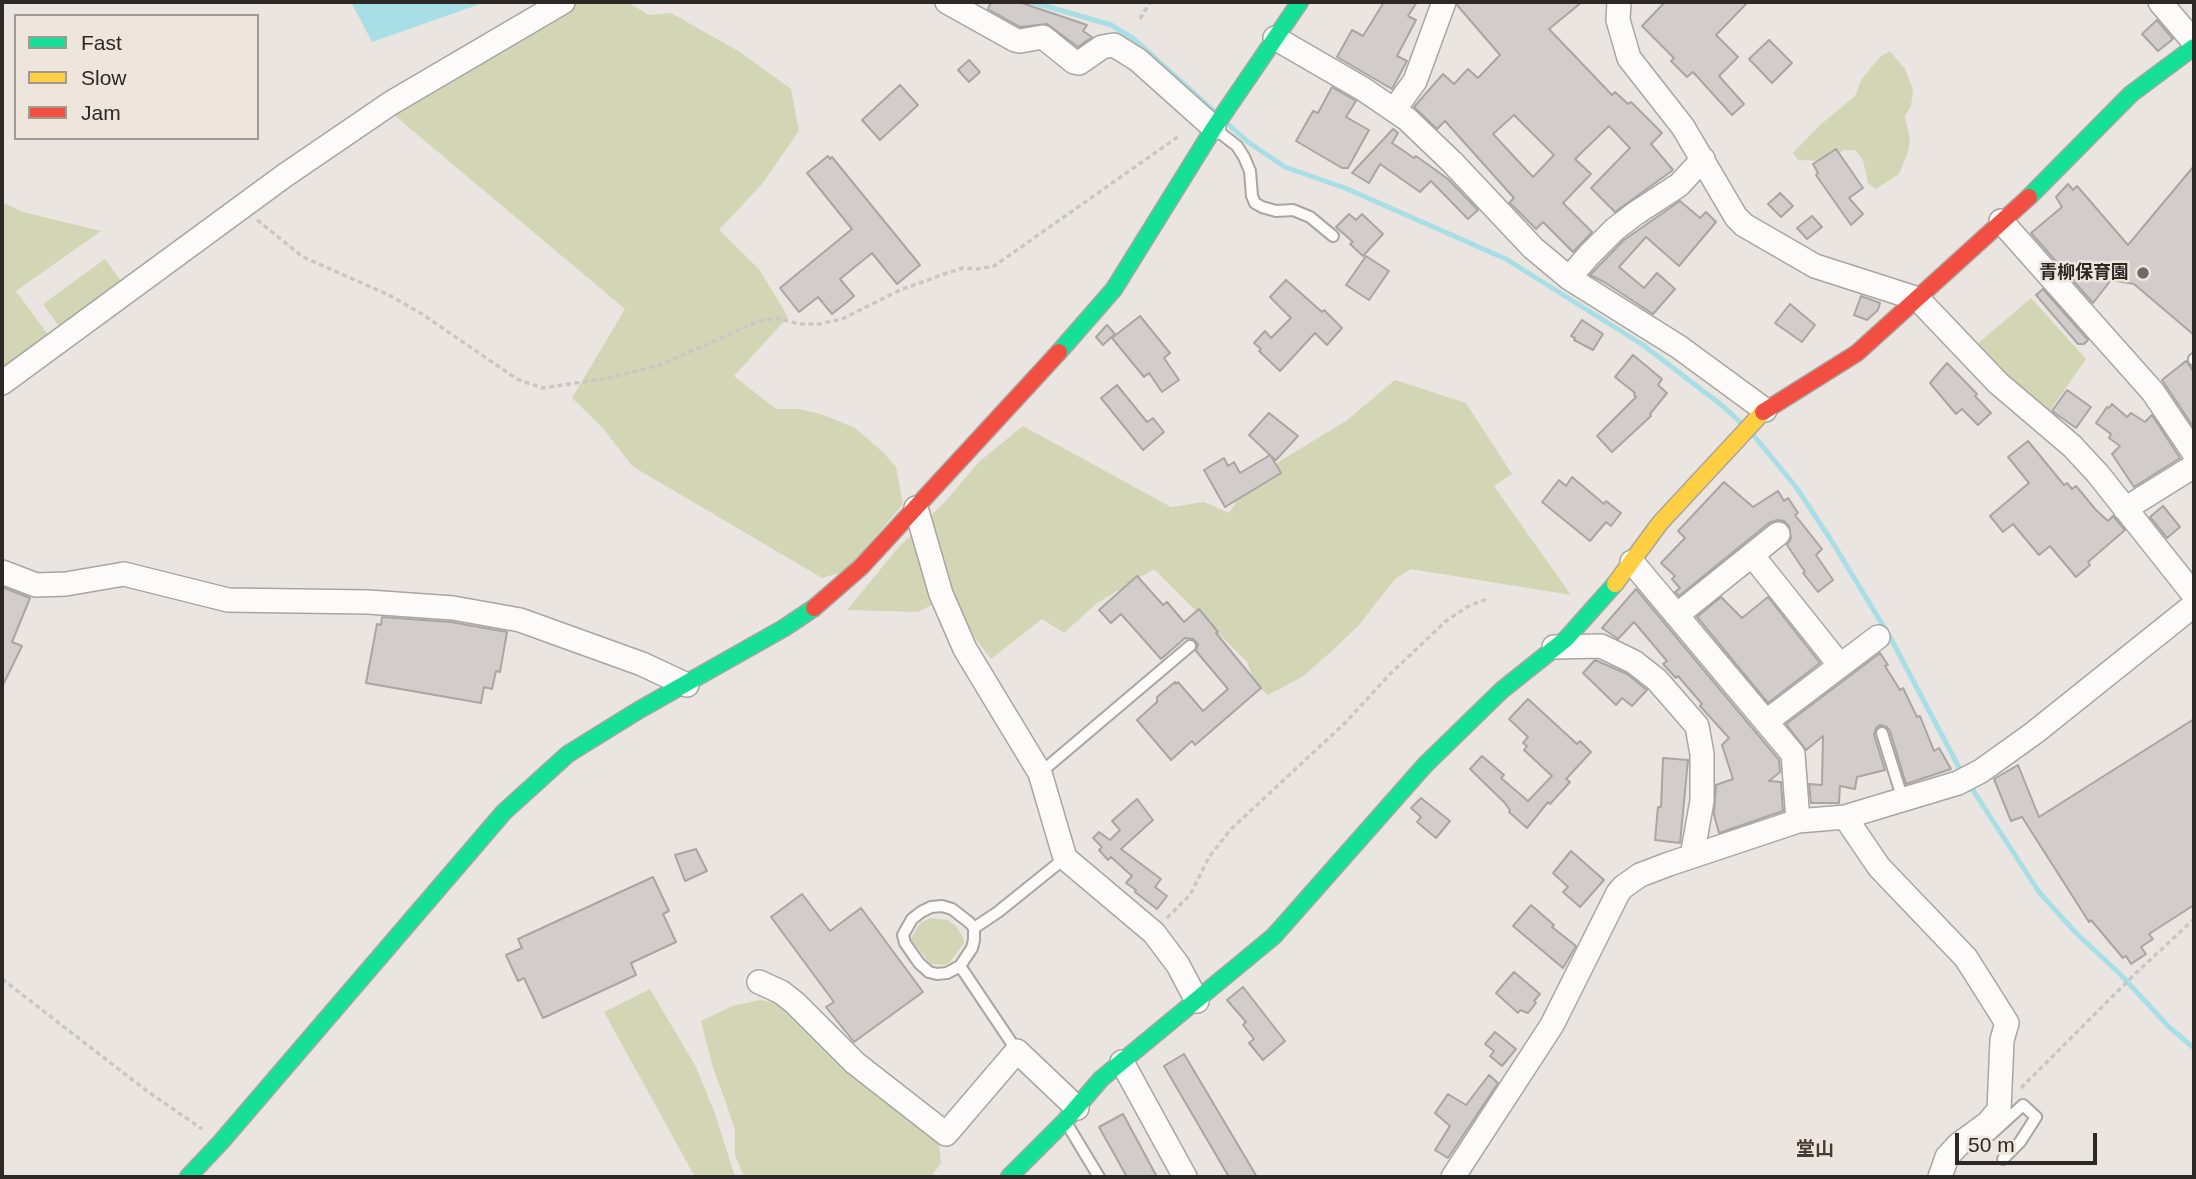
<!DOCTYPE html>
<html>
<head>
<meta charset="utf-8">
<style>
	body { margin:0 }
	#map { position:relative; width:2196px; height:1179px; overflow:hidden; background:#eae5e0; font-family:Helvetica,sans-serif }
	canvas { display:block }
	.frame { position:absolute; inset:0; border:4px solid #2b2825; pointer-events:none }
	.legend { position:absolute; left:14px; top:14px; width:245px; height:126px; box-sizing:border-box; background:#eee6dc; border:2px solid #a09a93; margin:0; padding:9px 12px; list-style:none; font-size:21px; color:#2b2825 }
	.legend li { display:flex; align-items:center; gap:14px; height:35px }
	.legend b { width:35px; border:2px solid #a09a93 }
	.scale { position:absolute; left:1955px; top:1133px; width:142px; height:32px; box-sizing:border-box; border:4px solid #2b2825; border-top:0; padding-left:9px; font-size:21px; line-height:24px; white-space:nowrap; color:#2b2825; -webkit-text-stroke:5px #eee6dc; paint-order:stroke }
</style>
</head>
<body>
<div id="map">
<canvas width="2196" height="1179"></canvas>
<div class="frame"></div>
<ul class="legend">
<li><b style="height:9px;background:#16e098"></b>Fast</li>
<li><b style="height:9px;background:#ffcf43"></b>Slow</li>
<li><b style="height:9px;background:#f24e42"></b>Jam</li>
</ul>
<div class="scale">50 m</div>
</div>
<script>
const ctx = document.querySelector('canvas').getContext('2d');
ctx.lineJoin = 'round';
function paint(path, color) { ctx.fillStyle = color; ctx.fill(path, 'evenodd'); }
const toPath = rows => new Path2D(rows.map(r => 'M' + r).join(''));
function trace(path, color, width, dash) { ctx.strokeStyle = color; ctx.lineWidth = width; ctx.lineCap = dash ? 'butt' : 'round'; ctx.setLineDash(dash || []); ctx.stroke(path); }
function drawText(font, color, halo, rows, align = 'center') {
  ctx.font = font + ' Helvetica,"Noto Sans JP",sans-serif'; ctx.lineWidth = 5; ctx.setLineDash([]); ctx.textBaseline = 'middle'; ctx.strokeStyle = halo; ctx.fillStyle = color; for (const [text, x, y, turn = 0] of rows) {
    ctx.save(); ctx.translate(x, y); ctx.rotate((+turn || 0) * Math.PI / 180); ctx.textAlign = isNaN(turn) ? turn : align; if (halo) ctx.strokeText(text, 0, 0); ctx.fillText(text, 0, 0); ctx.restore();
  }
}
const green = toPath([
	[578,2,627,2,649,15,671,13,740,52,791,89,799,131,762,184,719,230,759,269,788,317,734,376,776,409,799,409,821,414,855,428,883,452,896,467,903,504,846,571,822,578,632,466,603,428,572,398,625,309,394,115],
	[1890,51,1905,69,1913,90,1911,106,1905,116,1910,140,1908,152,1899,174,1876,189,1868,183,1863,160,1855,150,1844,150,1826,161,1798,160,1793,153,1820,125,1855,96,1861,80,1880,57],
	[2,202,23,212,101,231,16,291,51,339,2,375],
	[105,259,124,285,62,331,43,304],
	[2031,298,2086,359,2046,416,1974,347],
	[1395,380,1466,403,1512,474,1494,486,1571,595,1411,569,1395,579,1359,625,1332,651,1302,677,1268,695,1256,685,1247,662,1154,569,1097,603,1064,633,1042,619,991,659,974,637,953,595,917,612,847,610,898,548,943,504,980,461,1023,426,1171,507,1204,502,1229,513,1252,478,1346,421],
	[930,918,948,920,956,926,963,937,964,943,950,962,944,965,930,964,911,939,920,923],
	[650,989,696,1067,714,1111,735,1176,732,1177,695,1177,604,1012],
	[760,1000,783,1004,939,1143,941,1163,931,1177,746,1177,743,1174,735,1156,735,1129,712,1064,701,1021,732,1006]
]);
const water = toPath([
	[351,2,486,2,372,42]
]);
const stream = toPath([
	[1032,2,1111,25,1134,39,1214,111],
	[1229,125,1248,142,1285,167,1345,188,1506,259,1643,345,1724,407,1740,422],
	[1755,437,1796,487,1831,540,1890,637,1962,773],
	[1969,784,2039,892,2076,933,2121,975,2169,1027,2194,1048]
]);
const building = toPath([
	[991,2,1019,2,1087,25,1083,31,1092,37,1078,47,1047,24,1020,27,988,9,991,2],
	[1384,2,1417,2,1408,16,1416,20,1397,56,1407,61,1392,89,1337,57,1352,30,1363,36,1384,2],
	[1458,2,1582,2,1549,29,1612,95,1615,92,1628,104,1631,102,1662,133,1651,144,1673,170,1615,212,1591,188,1630,148,1609,126,1575,159,1591,174,1563,203,1592,232,1573,252,1543,222,1536,229,1512,205,1509,203,1514,198,1445,121,1437,129,1414,107,1443,74,1454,84,1468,69,1478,78,1500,55,1457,5,1458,2],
	[1514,115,1554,155,1533,177,1493,134,1514,115],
	[1665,2,1748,2,1716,35,1738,57,1719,76,1744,104,1732,115,1693,72,1687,77,1671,61,1674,58,1642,26,1665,2],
	[2157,20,2173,39,2158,51,2142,34,2157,20],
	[1769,40,1792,63,1772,83,1749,59,1769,40],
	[969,60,980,72,969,82,958,70,969,60],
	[900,85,918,105,880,140,862,120,900,85],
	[1332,87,1356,101,1346,117,1369,130,1348,168,1342,168,1296,141,1313,111,1318,113,1332,87],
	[1393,129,1398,133,1392,143,1414,158,1416,156,1448,179,1478,210,1468,219,1431,181,1420,192,1380,164,1369,183,1352,173,1393,129],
	[1836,149,1863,188,1849,198,1863,214,1851,225,1816,175,1818,173,1813,164,1836,149],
	[828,156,830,159,832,157,920,265,897,284,872,253,840,279,854,296,846,303,832,314,818,297,799,312,780,288,852,229,807,173,828,156],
	[2194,166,2194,335,2134,284,2111,280,2093,303,2031,233,2062,207,2056,197,2068,184,2073,190,2077,186,2128,245,2194,166],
	[1780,193,1793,206,1781,217,1768,204,1780,193],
	[1680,201,1700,218,1706,212,1716,222,1679,266,1646,237,1619,267,1644,288,1657,273,1675,289,1653,314,1604,282,1590,275,1624,240,1680,201],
	[1349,214,1356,220,1362,214,1383,234,1363,256,1350,244,1353,242,1336,227,1349,214],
	[1812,216,1822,227,1807,239,1797,228,1812,216],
	[1366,256,1389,271,1369,300,1346,285,1366,256],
	[1286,280,1322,312,1324,310,1342,328,1327,345,1315,333,1280,371,1259,351,1261,349,1254,343,1265,331,1271,338,1291,318,1270,297,1286,280],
	[2043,289,2088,340,2084,344,2078,344,2036,295,2043,289],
	[1861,296,1880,303,1878,310,1867,320,1854,315,1861,296],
	[1790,304,1815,325,1802,342,1775,323,1790,304],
	[1140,316,1170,353,1164,358,1179,380,1162,392,1149,373,1144,377,1112,338,1140,316],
	[1582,320,1603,334,1593,350,1574,340,1575,338,1571,336,1582,320],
	[1107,325,1115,334,1103,345,1096,337,1107,325],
	[1633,355,1662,379,1658,385,1667,393,1650,414,1651,416,1612,452,1597,436,1636,397,1634,395,1635,393,1615,377,1633,355],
	[2186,361,2194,372,2194,428,2162,380,2186,361],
	[1947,363,1977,394,1975,396,1991,413,1978,425,1962,409,1956,414,1930,383,1947,363],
	[1117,385,1147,422,1153,418,1164,432,1143,450,1101,398,1117,385],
	[2067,390,2091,407,2076,428,2052,411,2067,390],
	[2112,404,2127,417,2131,413,2145,422,2152,415,2180,458,2134,487,2112,454,2120,446,2109,438,2111,434,2096,423,2107,407,2109,408,2112,404],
	[1269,413,1298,436,1276,460,1271,456,1281,473,1225,507,1204,470,1224,458,1228,466,1234,462,1240,473,1270,455,1249,435,1269,413],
	[2028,441,2064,485,2067,483,2072,489,2076,486,2096,510,2108,521,2113,516,2125,530,2088,562,2090,565,2076,577,2050,546,2039,555,2013,524,2003,532,1990,516,2029,483,2008,457,2028,441],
	[1572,477,1604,504,1606,501,1621,513,1611,526,1606,522,1590,541,1542,502,1559,480,1566,486,1572,477],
	[1724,482,1753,507,1778,491,1784,501,1788,498,1798,513,1795,515,1822,549,1816,555,1833,580,1818,592,1803,573,1805,572,1787,545,1791,538,1789,526,1784,521,1777,520,1769,523,1679,596,1675,592,1680,588,1672,579,1675,576,1661,563,1685,538,1678,531,1724,482],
	[2163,506,2180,527,2167,538,2150,517,2163,506],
	[1137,576,1163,605,1167,602,1184,622,1199,609,1218,632,1216,633,1261,688,1195,745,1192,741,1171,760,1137,720,1157,702,1157,697,1175,682,1176,684,1178,682,1203,711,1228,689,1196,651,1198,644,1193,639,1185,638,1161,659,1121,614,1111,623,1099,610,1137,576],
	[2,587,30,598,12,642,22,646,2,687,2,587],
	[1636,589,1779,760,1780,772,1769,781,1781,782,1783,811,1719,833,1714,815,1716,785,1733,779,1722,745,1729,738,1700,706,1702,704,1678,676,1676,678,1663,664,1667,661,1634,622,1618,639,1602,628,1636,589],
	[1721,597,1742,618,1768,597,1820,663,1768,703,1697,617,1721,597],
	[382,617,451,622,507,632,500,672,496,671,492,689,484,687,481,703,366,683,377,624,381,625,382,617],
	[1880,653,1888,665,1885,666,1900,690,1903,688,1917,717,1920,716,1934,751,1939,748,1951,769,1906,784,1890,731,1887,727,1880,725,1876,728,1874,735,1885,770,1857,777,1855,789,1840,786,1839,803,1811,803,1809,784,1822,785,1823,736,1806,750,1786,724,1880,653],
	[1595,660,1627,674,1647,690,1632,706,1622,698,1616,705,1583,673,1595,660],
	[1528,699,1577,744,1580,741,1591,752,1566,779,1570,782,1550,804,1548,802,1527,828,1509,812,1510,810,1504,802,1470,769,1482,756,1504,775,1501,778,1528,801,1552,776,1524,750,1527,746,1523,743,1528,737,1509,719,1528,699],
	[2194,719,2194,905,2149,934,2153,939,2141,947,2146,954,2131,964,2126,956,2123,958,2091,920,2089,922,2022,817,2011,821,1994,779,2018,765,2039,817,2194,719],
	[1663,758,1688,760,1680,843,1655,840,1658,807,1661,807,1663,758],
	[1421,798,1450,821,1436,838,1417,822,1421,817,1411,808,1421,798],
	[1137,799,1153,820,1121,849,1161,879,1155,887,1167,896,1157,909,1135,892,1136,890,1126,883,1132,876,1111,857,1108,860,1099,850,1102,847,1093,838,1099,832,1110,840,1120,830,1112,821,1137,799],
	[696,849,707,871,685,881,675,855,696,849],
	[1571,851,1604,880,1580,907,1563,892,1568,887,1553,873,1571,851],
	[653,877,669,911,663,914,676,942,631,963,636,975,543,1018,524,978,518,981,506,955,522,948,518,939,653,877],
	[802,894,830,931,861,908,923,992,854,1042,826,1007,834,1002,771,917,802,894],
	[1531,905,1554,925,1552,927,1576,946,1563,968,1513,926,1531,905],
	[1514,972,1540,994,1534,1001,1536,1003,1528,1013,1520,1010,1518,1013,1496,993,1514,972],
	[1243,987,1285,1041,1263,1060,1249,1043,1254,1039,1243,1025,1246,1022,1227,1000,1243,987],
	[1495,1032,1516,1049,1502,1066,1490,1056,1494,1051,1485,1044,1495,1032],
	[1184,1054,1257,1177,1229,1177,1164,1066,1184,1054],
	[1489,1075,1498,1083,1448,1158,1435,1150,1450,1126,1435,1113,1448,1094,1466,1105,1489,1075],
	[1123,1114,1157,1177,1127,1177,1099,1127,1123,1114]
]);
const path = toPath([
	[1140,19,1150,2],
	[257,220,303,257,389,295,422,314,517,379,542,388,609,378,660,365,759,321,777,318,799,324,819,324,842,319,900,290,947,273,963,268,978,269,994,266,1179,136],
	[1167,918,1190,895,1209,857,1231,829,1345,723,1390,674,1446,621,1467,607,1484,600,1489,602],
	[2,979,147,1091,202,1129],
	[2021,1088,2135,974,2194,919]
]);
const lane = toPath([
	[1215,129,1237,146,1244,157,1250,171,1252,196,1255,203,1262,207,1276,211,1293,210,1310,217,1333,236],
	[2194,359,2194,360],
	[1882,733,1903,800],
	[1040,773,1190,646],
	[942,906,952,909,970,923,974,928,974,940,972,948,960,966,947,973,937,974,929,972,919,963,905,943,903,935,912,919,921,912,931,907,942,906],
	[974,928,998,912,1065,858],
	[960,966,1017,1051],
	[1067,1124,1099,1177],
	[1990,1135,2023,1105,2036,1117,2020,1142,2003,1159]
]);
const street = toPath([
	[947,2,1015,40,1020,41,1043,37,1074,62,1079,63,1102,47,1114,45,1138,60,1214,128],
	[1619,2,1618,20,1629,58,1683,127,1736,217,1744,225,1815,266,1918,299,1998,383,2072,446,2098,474,2194,595],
	[2160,2,2194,42],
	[1275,38,1363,89,1407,119,1452,162,1533,248,1569,278,1679,347,1765,410],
	[1394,110,1415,81,1444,2],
	[2001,221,2153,392,2194,453],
	[1569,278,1589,255,1615,229,1636,213,1679,185,1703,159],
	[2,383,284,176,391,103,563,2],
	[916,508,941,594,965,649,1040,773,1065,858,1154,933,1178,965,1197,1001],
	[2125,509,2194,466],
	[1752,555,1839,664],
	[1632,562,1793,754,1798,821],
	[2,572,36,585,66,584,124,574,228,600,368,602,453,608,520,620,642,664,687,685],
	[1677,615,1778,534],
	[1554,647,1601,646,1634,662,1657,680,1697,726,1702,754,1702,801,1692,856],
	[1767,721,1878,637],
	[1845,817,1879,867,1966,958,2007,1023,2002,1040,1999,1110,1988,1123,1958,1145,1947,1157,1940,1177],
	[759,982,781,992,795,1003,855,1063,946,1134,1017,1051,1077,1108],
	[1122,1062,1185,1177],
	[1453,1177,1552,1025,1618,893,1623,887,1640,875,1669,864,1798,821,1845,817,1958,783,1981,771,2034,733,2194,605]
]);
const fast = toPath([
	[2029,197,2131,94,2194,47],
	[1059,352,1114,289,1214,128,1300,2],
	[188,1177,221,1142,504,812,568,754,639,710,784,628,814,608],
	[1009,1177,1065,1121,1101,1079,1274,936,1425,765,1502,690,1566,639,1615,584]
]);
const slow = toPath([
	[1615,584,1660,523,1763,412]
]);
const jam = toPath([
	[1763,412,1857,353,2029,197],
	[814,608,861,567,1059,352]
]);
const markers = [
	[2143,273,7,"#6e6a66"]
];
const poiNames = [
	["青柳保育園",2129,273]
];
const neighbourhoodNames = [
	["堂山",1815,1150]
];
paint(green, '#d3d6b5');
paint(water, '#a8dee5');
trace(stream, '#a8dee5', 5);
paint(building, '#d2cdcb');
trace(building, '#a9a5a2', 2);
trace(lane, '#a9a5a1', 14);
trace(street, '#a9a5a1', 26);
trace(fast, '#a9a5a1', 19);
trace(slow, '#a9a5a1', 19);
trace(jam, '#a9a5a1', 19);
trace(path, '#c9c7c6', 3.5, [5, 3.5]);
trace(lane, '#fcfbfa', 10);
trace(street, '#fcfbfa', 23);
trace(fast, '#16e098', 16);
trace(slow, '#ffcf43', 16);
trace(jam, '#f24e42', 16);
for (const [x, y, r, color] of markers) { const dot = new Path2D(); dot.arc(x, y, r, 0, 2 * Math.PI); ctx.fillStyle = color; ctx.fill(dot); trace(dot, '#eee6dc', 2.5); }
drawText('bold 18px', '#2b2825', '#eee6dc', poiNames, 'right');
drawText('bold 19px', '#433c35', '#eee6dc', neighbourhoodNames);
</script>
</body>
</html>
